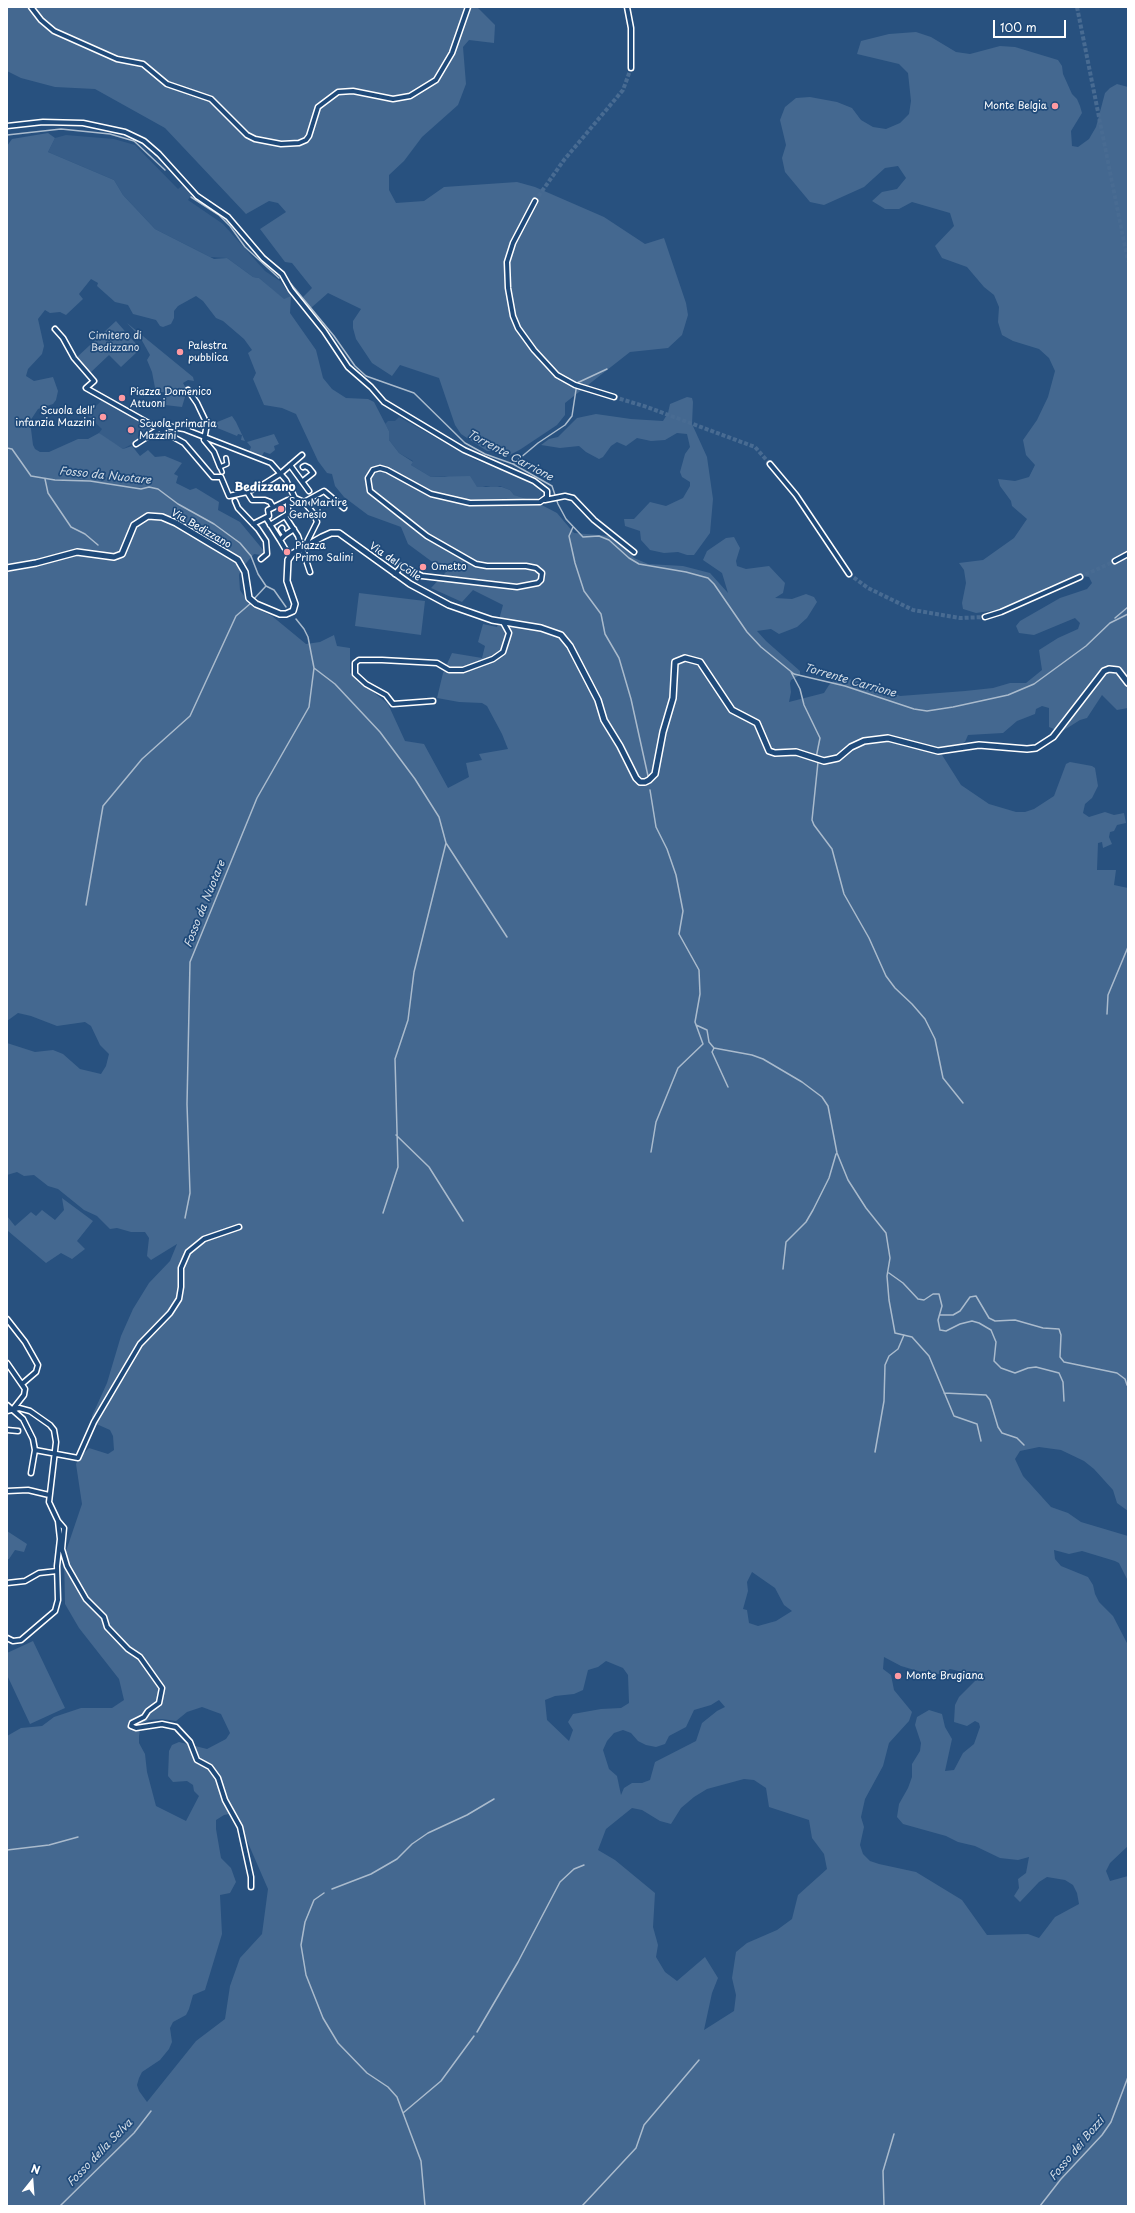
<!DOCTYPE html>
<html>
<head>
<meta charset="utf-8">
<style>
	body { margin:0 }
	#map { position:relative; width:1135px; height:2213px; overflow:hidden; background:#28517f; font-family:"Playpen Sans",sans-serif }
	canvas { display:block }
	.frame { position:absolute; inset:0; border:8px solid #fff; pointer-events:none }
	.north { position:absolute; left:12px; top:2161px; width:40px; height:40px; -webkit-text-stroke:3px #1f4a7a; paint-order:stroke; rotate:17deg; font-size:11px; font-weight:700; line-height:16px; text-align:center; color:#fff }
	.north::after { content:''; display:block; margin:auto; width:14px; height:18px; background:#fff; clip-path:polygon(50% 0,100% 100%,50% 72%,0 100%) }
	.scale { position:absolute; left:993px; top:20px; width:73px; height:18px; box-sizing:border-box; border:2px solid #fff; border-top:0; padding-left:5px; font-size:12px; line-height:14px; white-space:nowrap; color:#fff; -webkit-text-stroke:3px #1f4a7a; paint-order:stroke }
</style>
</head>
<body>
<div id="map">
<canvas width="1135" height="2213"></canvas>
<div class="frame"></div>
<div class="north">N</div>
<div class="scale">100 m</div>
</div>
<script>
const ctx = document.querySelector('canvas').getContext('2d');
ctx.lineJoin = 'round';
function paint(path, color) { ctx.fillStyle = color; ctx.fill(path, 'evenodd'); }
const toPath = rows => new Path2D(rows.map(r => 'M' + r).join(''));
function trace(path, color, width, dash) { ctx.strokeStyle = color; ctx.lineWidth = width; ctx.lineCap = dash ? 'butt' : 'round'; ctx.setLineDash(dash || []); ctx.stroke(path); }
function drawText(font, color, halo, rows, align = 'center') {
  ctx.font = font + ' "Playpen Sans",sans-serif'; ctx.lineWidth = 3.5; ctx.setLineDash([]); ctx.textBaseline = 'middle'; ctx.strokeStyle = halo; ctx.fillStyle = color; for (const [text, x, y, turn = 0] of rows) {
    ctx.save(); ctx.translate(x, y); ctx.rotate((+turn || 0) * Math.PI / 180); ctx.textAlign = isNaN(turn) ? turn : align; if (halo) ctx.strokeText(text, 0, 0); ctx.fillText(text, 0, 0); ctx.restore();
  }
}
const built = toPath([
	[66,135,114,139,135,145,178,189,183,185,192,194,188,200,223,224,265,271,280,281,291,296,284,300,259,278,253,277,227,258,210,257,155,229,123,195,114,180,48,152,55,138],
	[102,400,154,428,155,431,123,449,103,437,99,433,102,429,87,415],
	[399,417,475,460,510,473,536,486,542,492,540,497,534,501,514,495,510,490,500,486,495,488,486,486,480,488,445,476,431,477,411,465,413,461,399,453,389,440,389,431,385,424,388,421,395,421]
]);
const green = toPath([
	[7,7,477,7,495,25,494,43,469,40,463,47,466,84,458,105,422,137,404,161,389,175,389,190,396,203,424,201,444,187,517,182,535,187,604,217,645,244,664,238,686,303,688,315,682,335,668,348,630,352,565,403,565,415,557,425,521,449,508,456,494,451,487,451,461,434,455,425,439,378,400,365,392,376,372,363,356,339,353,328,353,321,361,309,328,293,311,308,303,297,312,288,292,263,285,262,260,229,286,212,278,203,269,201,246,214,165,128,95,89,55,87,21,78,7,71],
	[916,32,931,37,956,52,970,54,1000,46,1015,47,1058,60,1062,66,1063,74,1072,94,1077,99,1080,106,1082,113,1071,131,1072,146,1078,147,1089,139,1096,127,1105,93,1110,88,1117,84,1128,87,1128,708,1117,710,1102,695,1087,718,1080,720,1061,732,1049,727,1049,708,1042,706,1036,709,1035,714,1017,721,1003,733,968,735,965,742,959,745,937,747,961,785,989,804,1016,812,1025,812,1034,809,1054,796,1066,764,1070,762,1092,766,1095,768,1098,786,1092,798,1085,804,1083,813,1089,817,1105,812,1114,815,1124,813,1126,823,1117,825,1114,831,1110,832,1109,837,1112,844,1103,848,1102,842,1098,843,1097,870,1116,870,1114,885,1128,888,1128,1511,1117,1503,1113,1490,1094,1469,1084,1461,1061,1450,1039,1447,1020,1451,1015,1459,1023,1476,1051,1507,1068,1513,1081,1522,1128,1536,1128,1581,1119,1563,1115,1561,1082,1551,1069,1554,1054,1550,1055,1559,1061,1566,1088,1577,1093,1585,1095,1594,1099,1602,1113,1616,1128,1645,1128,1846,1110,1863,1106,1871,1110,1881,1128,1876,1128,2206,7,2206,7,1736,21,1728,42,1726,54,1717,81,1708,112,1708,124,1700,119,1679,79,1628,65,1604,64,1557,82,1504,76,1464,79,1458,89,1448,108,1454,114,1450,113,1436,110,1430,92,1422,92,1416,107,1383,121,1336,133,1309,149,1283,170,1261,177,1244,151,1260,147,1256,149,1238,145,1232,131,1232,117,1228,110,1229,97,1216,84,1210,58,1189,48,1186,34,1175,24,1176,17,1172,7,1175,7,1043,35,1052,53,1050,63,1054,80,1069,101,1074,106,1066,109,1054,100,1045,91,1026,85,1022,57,1026,31,1016,18,1013,7,1021,7,146,12,139,48,133,55,138,48,152,114,180,123,195,155,229,214,259,227,258,253,277,259,278,284,299,291,296,290,313,316,350,323,378,332,389,346,398,368,399,374,402,389,431,389,440,399,453,413,462,411,465,431,477,470,476,477,487,502,487,510,490,514,495,534,501,557,513,574,533,611,536,625,547,634,558,648,564,683,566,710,573,728,593,722,573,703,560,707,551,726,538,734,537,740,548,736,561,737,566,746,569,769,566,785,583,783,593,775,598,792,599,806,594,814,597,817,602,807,618,797,627,779,634,771,629,757,631,766,641,800,671,800,675,791,680,790,683,791,692,789,702,824,693,829,685,836,679,845,678,873,685,900,696,965,691,993,688,1010,683,1026,683,1042,670,1039,650,1058,638,1078,629,1080,623,1075,618,1034,635,1019,633,1016,626,1020,621,1060,598,1087,589,1092,583,1089,577,1082,576,1050,586,1025,601,1004,609,976,613,963,609,962,603,966,583,964,570,959,563,983,560,1014,538,1027,519,1012,506,1011,501,1000,486,998,479,1015,481,1029,477,1035,465,1026,455,1023,440,1037,420,1048,397,1055,371,1049,358,1039,349,1013,341,1002,335,998,322,999,307,994,295,984,287,967,267,942,258,935,246,954,226,950,213,912,202,899,209,885,209,872,201,882,192,897,189,906,178,898,166,885,168,864,187,824,205,810,202,785,172,782,158,786,145,780,120,785,107,796,98,810,97,837,102,852,108,861,120,873,127,886,129,900,123,909,114,911,101,908,73,899,64,857,54,861,41,889,34],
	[91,279,98,283,97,286,115,302,128,305,133,314,156,320,160,326,163,327,171,324,174,318,174,311,178,306,196,296,203,301,216,318,223,321,244,339,252,350,248,353,256,373,253,379,264,405,282,408,296,414,318,461,327,473,332,474,335,486,344,497,368,515,401,527,408,544,446,572,431,588,462,602,473,590,503,605,497,627,483,624,478,642,485,646,482,658,452,653,443,673,437,698,459,702,482,703,487,706,502,734,508,749,479,754,482,760,466,763,469,777,448,788,424,744,405,741,388,704,350,673,350,648,337,646,334,635,320,642,306,644,272,616,253,607,248,602,240,590,239,575,241,569,254,554,261,555,264,551,240,522,218,510,219,502,196,488,190,490,176,483,178,476,174,474,182,463,165,456,155,457,148,450,140,456,132,446,123,449,99,433,88,439,78,439,49,452,40,452,35,449,33,445,30,421,38,409,53,404,56,400,58,391,53,377,34,381,26,376,28,369,42,354,44,346,38,319,45,310,50,313,60,312,66,315,83,299,79,294],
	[752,1572,775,1588,784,1605,792,1611,776,1621,758,1626,749,1623,747,1610,743,1609,748,1591,747,1582],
	[884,1657,901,1666,928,1674,942,1674,950,1669,980,1676,959,1697,955,1705,954,1722,967,1726,975,1721,979,1723,980,1727,974,1744,963,1753,954,1770,945,1771,952,1739,945,1727,942,1714,929,1710,917,1717,915,1725,921,1743,920,1751,912,1764,912,1777,908,1788,899,1804,897,1817,903,1824,946,1836,958,1842,975,1846,1000,1858,1018,1860,1029,1857,1026,1873,1018,1879,1019,1888,1014,1896,1020,1902,1039,1882,1047,1877,1065,1880,1073,1885,1077,1893,1079,1904,1055,1917,1039,1938,1028,1934,987,1935,962,1900,916,1872,879,1864,870,1861,863,1854,860,1845,864,1827,861,1817,865,1799,883,1766,889,1743,909,1721,912,1712,894,1690,891,1675,883,1669],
	[606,1661,623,1668,628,1675,629,1703,621,1708,601,1709,573,1714,568,1722,573,1730,569,1741,547,1720,545,1700,555,1696,574,1694,583,1690,588,1670,598,1667],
	[719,1700,725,1707,717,1711,702,1723,696,1741,655,1762,650,1780,642,1783,632,1783,624,1788,621,1795,617,1776,609,1769,603,1750,607,1741,614,1733,623,1730,631,1733,638,1741,646,1745,656,1747,665,1744,669,1736,686,1727,694,1710,711,1705],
	[202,1707,221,1714,230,1733,226,1739,207,1749,179,1742,172,1745,169,1751,168,1776,173,1782,187,1781,193,1785,194,1791,199,1796,186,1821,156,1806,147,1772,145,1754,139,1743,139,1736,141,1724,149,1720,162,1719,176,1721,187,1712],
	[744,1779,754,1780,766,1788,769,1807,809,1820,812,1838,824,1854,827,1869,798,1895,792,1919,777,1930,747,1943,736,1952,732,1978,736,1995,734,2011,704,2030,712,1993,718,1978,705,1957,677,1981,665,1972,656,1957,658,1945,653,1927,655,1893,615,1860,598,1850,606,1829,632,1808,642,1810,660,1821,671,1824,681,1808,694,1797,707,1789],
	[235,1813,268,1889,262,1934,240,1958,230,1986,225,2019,196,2041,147,2102,139,2091,137,2085,139,2078,142,2072,160,2060,169,2049,172,2042,170,2028,173,2022,186,2015,189,2009,193,1995,205,1990,222,1934,220,1895,230,1893,236,1882,231,1868,221,1858,216,1829,216,1820,224,1815],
	[116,321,138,346,137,352,121,367,109,355,90,373,76,358],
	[127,323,193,377,194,381,188,380,183,383,187,390,182,407,165,405,164,392,156,393,152,372,147,360,150,355,140,337],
	[687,397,692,398,693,402,692,424,707,457,713,499,710,533,694,555,687,555,678,552,664,553,650,550,641,540,640,531,625,526,624,519,634,519,650,502,666,506,683,498,690,486,690,482,682,477,680,472,685,454,690,447,687,434,677,433,665,440,651,441,637,438,626,446,617,442,611,446,603,457,599,459,586,452,579,446,560,448,541,445,549,439,558,437,577,418,596,414,631,419,663,421,668,413,670,404],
	[232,416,236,422,245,441,241,440,242,435,238,434,237,436,210,425],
	[274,434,279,444,274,446,275,450,270,454,264,452,262,456,249,452,251,447,247,442],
	[359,593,425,601,421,635,355,626],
	[62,1198,93,1221,77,1241,85,1249,72,1259,61,1253,46,1263,8,1231,7,1216,15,1226,31,1212,36,1216,42,1210,55,1220,64,1210],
	[7,1531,27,1544,24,1552,15,1550,9,1559,7,1559],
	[33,1641,65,1708,30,1724,7,1675,7,1653]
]);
const stream = toPath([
	[7,135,61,129,110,134,134,141,165,170],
	[191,197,219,215,230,226,245,247,279,278],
	[291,284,334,336,355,366,366,376,414,393,465,443,485,454,513,464,552,486,558,504,566,519,583,537,599,536,609,540,629,558,639,564,686,572,708,578,714,584,747,632,761,647,794,674,845,686,914,709,927,711,953,707,1008,695,1034,684,1086,646,1110,623,1128,614],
	[7,448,12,449,31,476,55,480,90,481,141,489,149,487,158,489,178,504,214,524,240,543,251,556,258,574,266,586,274,590,286,607],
	[513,464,538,443,565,425,572,416,577,383,607,369],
	[45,479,48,493,71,527,85,534,98,545],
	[573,527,569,536,575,563,584,591,601,614,605,634,619,658,631,699,648,776],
	[253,600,266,586],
	[1115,618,1128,607],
	[314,668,335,684,380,732,415,779,439,817,446,843,414,972,408,1020,395,1059,398,1167,383,1213],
	[791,672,800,689,804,705,820,738,816,758],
	[816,761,818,762,812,820,814,825,832,849,844,894,869,938,886,976,895,988,912,1004,925,1019,935,1039,943,1078,963,1103],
	[650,790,656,827,667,849,676,875,683,911,679,934,699,970,700,994,695,1022,703,1044,678,1068,656,1122,651,1152],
	[446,843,507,937],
	[86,905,103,806,142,759,190,716,236,616,251,603],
	[1107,1014,1108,995,1128,947],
	[696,1025,707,1030,709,1042,714,1048,712,1052,728,1087],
	[714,1048,752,1055,763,1059,802,1082,822,1097,828,1106,837,1153,848,1180,866,1208,886,1233,890,1258,887,1276,889,1300,895,1333,912,1337,929,1356,954,1416,977,1424,981,1441],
	[396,1135,429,1167,463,1221],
	[185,1218,190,1193,187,1104,190,962,257,798,309,707,314,668,308,637,304,629,296,619],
	[783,1269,786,1242,806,1222,813,1210,829,1178,836,1154],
	[889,1273,903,1283,918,1299,924,1300,933,1294,939,1294,942,1306,938,1320,940,1330,946,1331,960,1324,972,1321,979,1323,991,1330,996,1342,994,1361,1001,1368,1015,1373,1028,1368,1036,1367,1059,1373,1063,1382,1064,1401],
	[940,1315,953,1315,960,1311,970,1297,976,1296,989,1318,995,1321,1015,1320,1043,1328,1059,1329,1061,1335,1060,1357,1064,1362,1117,1373,1125,1379,1127,1385],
	[944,1393,986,1395,990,1400,998,1427,1002,1433,1017,1438,1024,1445],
	[875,1452,884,1401,885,1365,889,1356,898,1349,904,1335],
	[7,1850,49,1845,78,1837],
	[332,1889,371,1874,397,1859,412,1844,428,1833,467,1815,494,1799],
	[324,1893,314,1900,305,1922,301,1945,306,1975,323,2018,338,2043,367,2073,388,2087,397,2097,421,2161,425,2206],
	[477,2032,518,1962,560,1882,574,1869,584,1865],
	[403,2113,441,2081,474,2036],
	[60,2206,134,2133,151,2111],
	[582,2206,636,2148,644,2125,699,2060],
	[884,2206,883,2171,894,2134],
	[1040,2206,1061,2179,1102,2135,1111,2122,1128,2077]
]);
const minorTunnel = toPath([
	[1077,7,1128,262],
	[535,201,564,160,623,90,631,68],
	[614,397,647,407,755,447,770,464],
	[849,574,868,588,913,610,960,618,985,617],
	[1080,577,1115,561]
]);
const pedestrian = toPath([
	[222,472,220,467,227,464,226,458]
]);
const minor = toPath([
	[31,7,41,20,54,31,117,59,143,64,167,84,211,99,247,135,255,139,281,144,299,143,306,140,309,136,318,107,338,92,353,91,393,99,410,96,436,80,452,53,468,7],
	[627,7,631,28,631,68],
	[7,126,43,122,83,123,125,132,144,141,159,154,197,196,228,217,263,258,282,274,291,290,324,331,348,367,371,387,384,402,464,450,534,481,547,491,547,497,540,502,470,503,431,494,387,470,380,468,373,470,368,478,370,491,427,536,476,564,487,566,526,566,536,568,542,573,541,580,538,583,517,587,422,576,402,566,395,574],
	[535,201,513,243,507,262,508,288,513,316,518,328,534,350,557,375,575,385,614,397],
	[55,329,63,338,74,358,94,381,86,388,184,443,213,477,221,477,229,496,247,492,261,486,280,474,302,455],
	[188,390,197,403,207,424,204,440,214,452,220,467],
	[162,431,167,426,184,429,271,463,286,480,295,498,304,502],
	[136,444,159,429],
	[770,464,796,495,849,574],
	[290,465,309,491],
	[303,481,313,473,309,468,305,466,303,467],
	[247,492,252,500,265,500,270,502,273,507],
	[545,500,565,496,573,498,594,520,634,552],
	[235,501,238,508,258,529,266,541,267,554,261,559],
	[304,502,314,514,317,522,305,546],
	[304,502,324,491,344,508],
	[285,516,298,536,310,572],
	[266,518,280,540],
	[253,524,269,516,268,510,288,500,295,498],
	[270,525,288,514,288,500],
	[282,528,281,529,285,535,294,529],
	[285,535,280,540,290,557],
	[1115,561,1128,554],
	[985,617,1001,612,1080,577],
	[433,701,393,704,386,695,366,684,355,674,355,663,359,660,382,660,437,663,449,670,463,670,493,659,503,652,509,633,503,622],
	[7,1319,25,1342,38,1365,36,1372,22,1384],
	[7,1363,25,1389,24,1395,13,1409],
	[7,1405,23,1419,33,1439,35,1450,31,1473],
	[7,1411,19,1408,30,1411,50,1425,54,1430,56,1442,49,1502,58,1521,60,1539,57,1566,58,1600,55,1611,21,1640,13,1641,7,1638],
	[7,1430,18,1431],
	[35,1450,78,1458,94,1422,140,1344,170,1313,179,1299,181,1287,181,1268,188,1252,204,1239,239,1227],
	[7,1491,28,1490,49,1495],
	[58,1521,64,1528,62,1549,67,1566,86,1599,104,1617,107,1627,128,1649,140,1657,162,1688,159,1703,148,1711,144,1717,132,1723,131,1726,136,1728,162,1724,176,1727,190,1742,197,1760,210,1767,218,1778,225,1800,240,1827,251,1877,251,1887],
	[7,1583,25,1581,39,1573,57,1571]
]);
const tertiary = toPath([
	[7,568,36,563,77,552,114,557,122,554,134,525,148,516,162,517,176,523,238,560,245,572,249,598,256,604,280,614,286,614,293,611,295,604,287,581,288,560,292,554,322,537,331,533,339,533,410,584,449,605,492,620,541,628,561,635,570,646,598,700,604,720,620,746,636,778,640,782,645,782,649,780,655,774,663,732,673,698,675,662,685,658,700,662,732,710,757,723,769,751,775,753,796,752,824,761,838,758,851,747,864,741,888,738,938,751,979,745,1027,749,1036,748,1053,737,1104,671,1109,669,1118,670,1128,683]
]);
const markers = [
	[1055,106,4,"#ff9aa2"],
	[180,352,4,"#ff9aa2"],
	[122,398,4,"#ff9aa2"],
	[103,417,4,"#ff9aa2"],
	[131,430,4,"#ff9aa2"],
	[281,509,4,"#ff9aa2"],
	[287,552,4,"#ff9aa2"],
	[423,567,4,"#ff9aa2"],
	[898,1676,4,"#ff9aa2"]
];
const poiNames = [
	["Monte Belgia",1047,106,"right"],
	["Palestra",188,346],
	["pubblica",188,358],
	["Piazza Domenico",130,392],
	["Attuoni",130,404],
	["Scuola dell'",95,411,"right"],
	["infanzia Mazzini",95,423,"right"],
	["Scuola primaria",139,424],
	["Mazzini",139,436],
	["San Martire",289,503],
	["Genesio",289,515],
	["Piazza",295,546],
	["Primo Salini",295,558],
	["Ometto",431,567],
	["Monte Brugiana",906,1676]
];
const parkNames = [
	["Cimitero di",115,336],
	["Bedizzano",115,348]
];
const streetNames = [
	["Via Bedizzano",201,529,30],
	["Via del Colle",395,562,34]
];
const waterNames = [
	["Torrente Carrione",510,456,28],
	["Fosso da Nuotare",105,476,6],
	["Torrente Carrione",850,681,16],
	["Fosso da Nuotare",205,904,-68],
	["Fosso dei Bozzi",1077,2149,-50],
	["Fosso della Selva",100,2153,-46]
];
const quarterNames = [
	["Bedizzano",265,488]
];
paint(built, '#375d88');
paint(green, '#446890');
trace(stream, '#aabbcd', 1.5);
trace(minorTunnel, '#486b92', 4, [4, 2]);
trace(pedestrian, '#fff', 6);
trace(minor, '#fff', 7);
trace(tertiary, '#fff', 8);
trace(pedestrian, '#1f4a7a', 3);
trace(minor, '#1f4a7a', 4);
trace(tertiary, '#1f4a7a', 5);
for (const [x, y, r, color] of markers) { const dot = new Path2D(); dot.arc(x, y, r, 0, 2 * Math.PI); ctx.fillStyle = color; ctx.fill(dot); trace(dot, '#1f4a7a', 1.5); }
drawText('10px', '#fff', '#1f4a7a', poiNames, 'left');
drawText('10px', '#dae1e9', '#1f4a7a', parkNames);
drawText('10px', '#fff', '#1f4a7a', streetNames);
drawText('italic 11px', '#d4dde6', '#1f4a7a', waterNames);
drawText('bold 12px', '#fff', '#1f4a7a', quarterNames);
</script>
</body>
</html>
